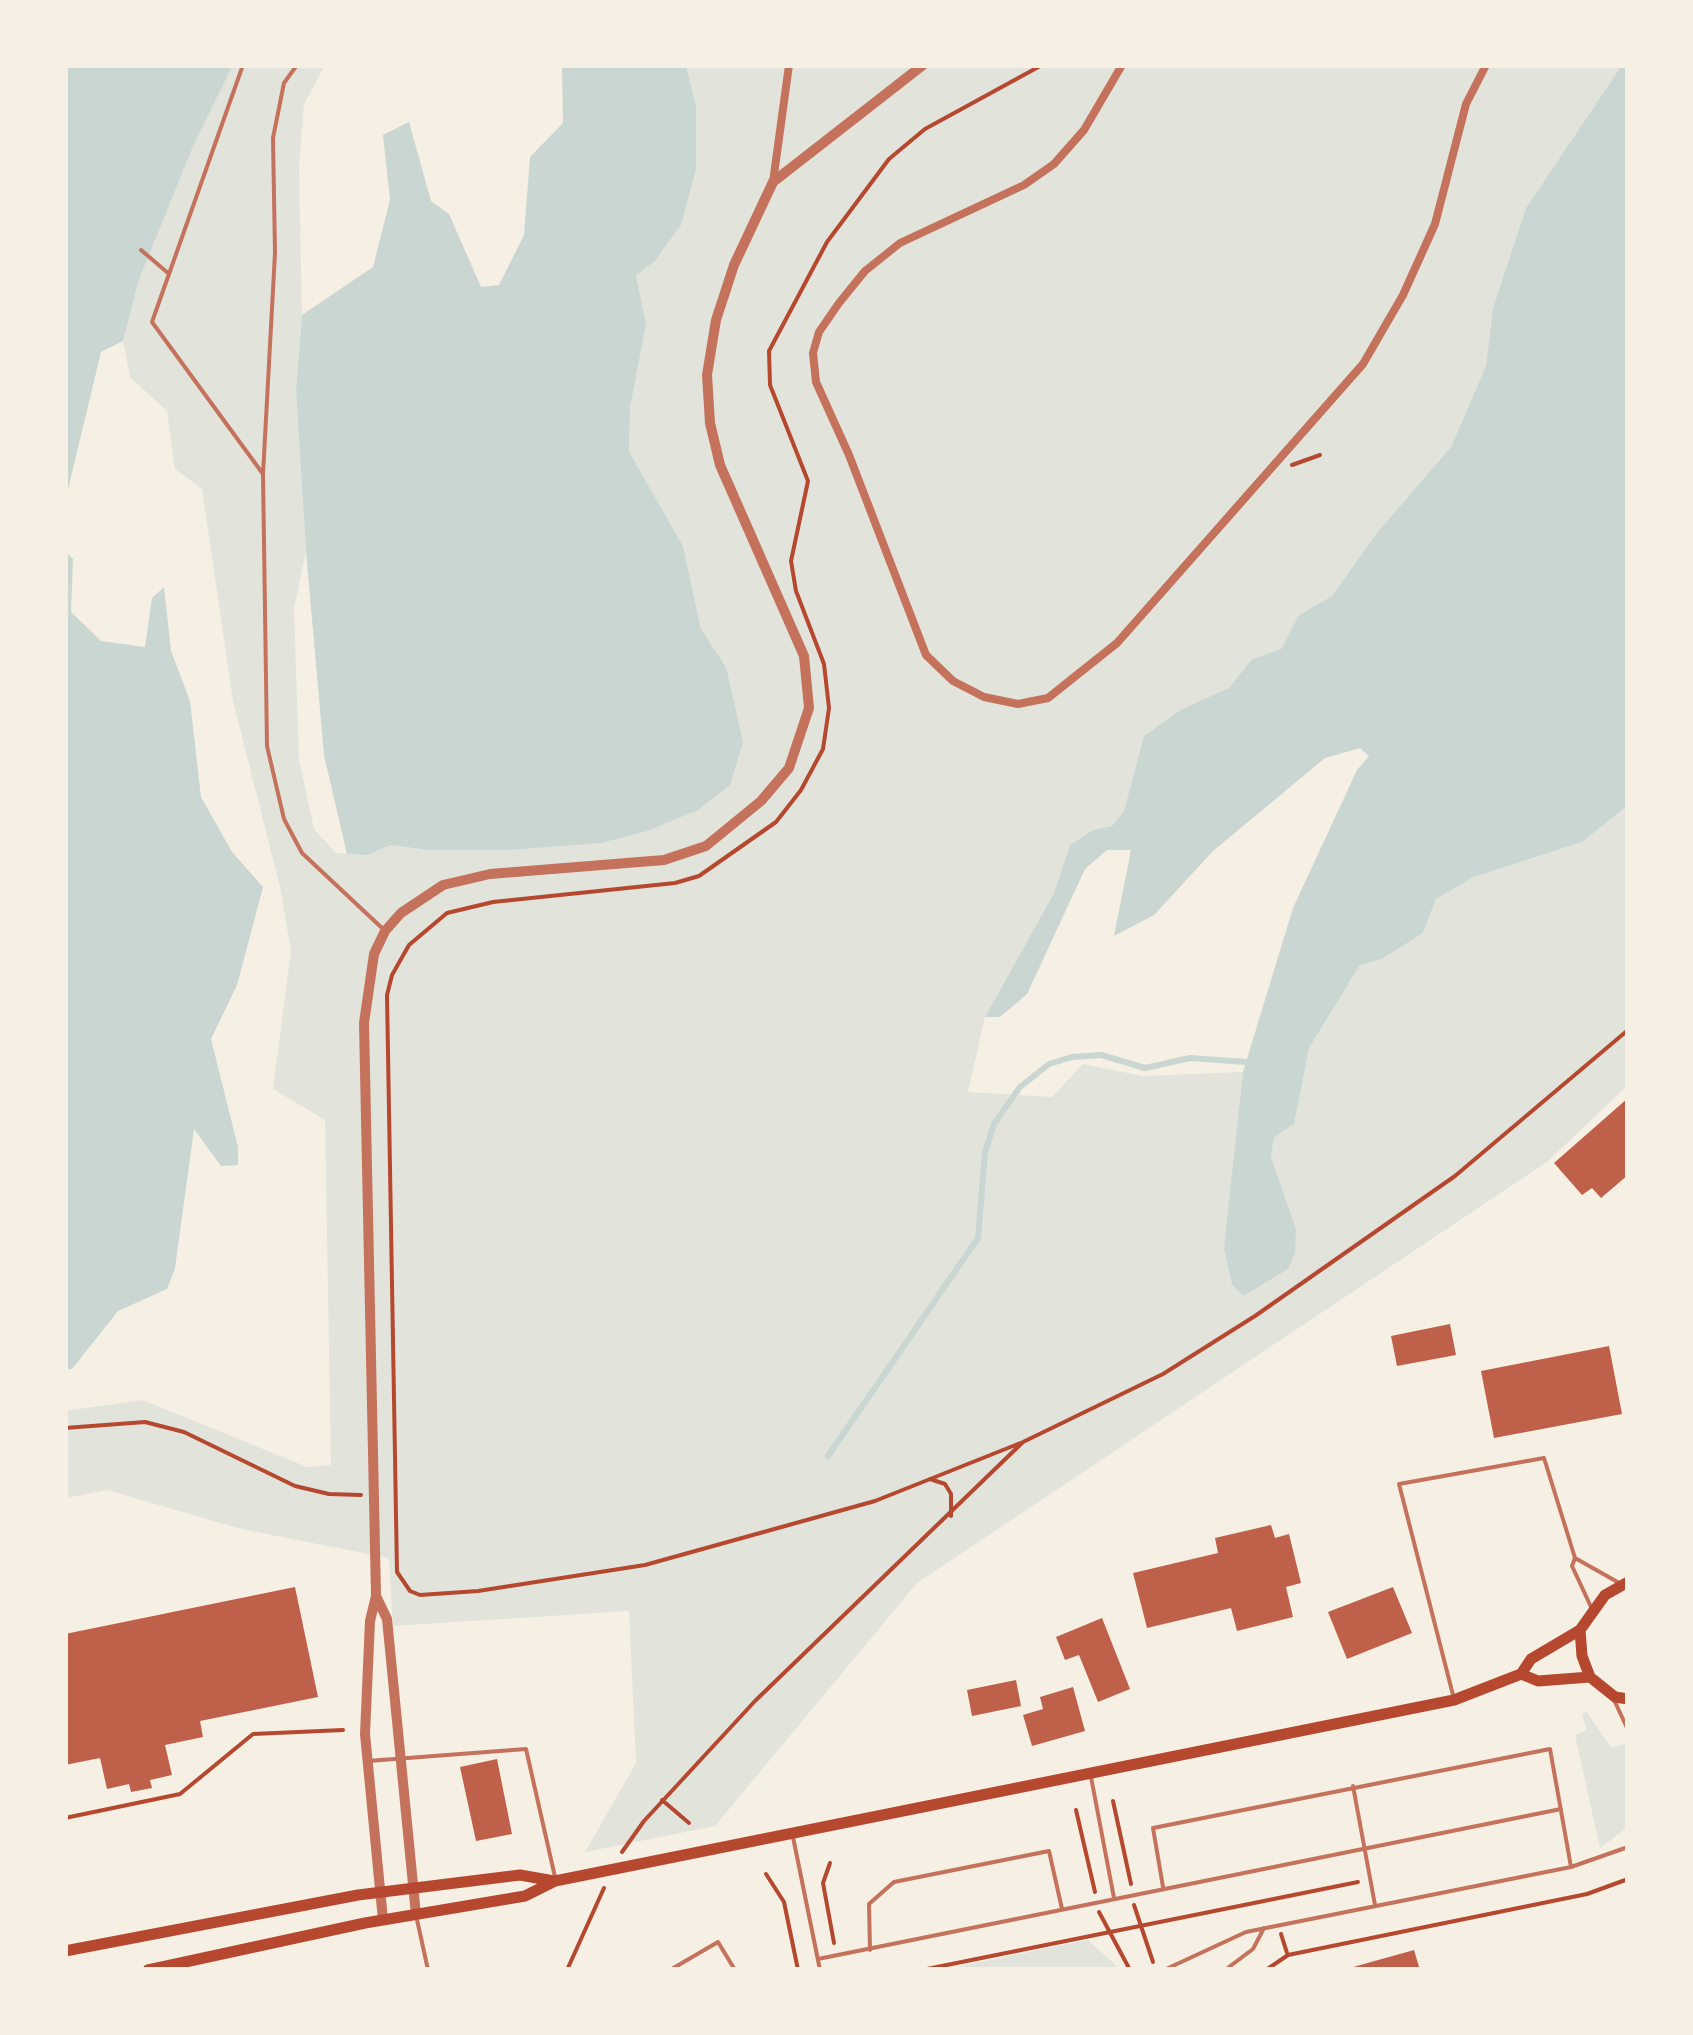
<!DOCTYPE html>
<html>
<head>
<meta charset="utf-8">
<style>
	body { margin:0 }
	#map { position:relative; width:1693px; height:2035px; overflow:hidden; background:#f6efe4; font-family:"IBM Plex Sans",sans-serif }
	canvas { display:block }
	.frame { position:absolute; inset:0; border:68px solid #f6efe4; pointer-events:none }
</style>
</head>
<body>
<div id="map">
<canvas width="1693" height="2035"></canvas>
<div class="frame"></div>
</div>
<script>
const ctx = document.querySelector('canvas').getContext('2d');
ctx.lineJoin = 'round';
function paint(path, color) { ctx.fillStyle = color; ctx.fill(path, 'evenodd'); }
const toPath = rows => new Path2D(rows.map(r => 'M' + r).join(''));
function trace(path, color, width, dash) { ctx.strokeStyle = color; ctx.lineWidth = width; ctx.lineCap = dash ? 'butt' : 'round'; ctx.setLineDash(dash || []); ctx.stroke(path); }
const green = toPath([
	[233,65,325,65,304,104,299,166,302,315,296,391,306,551,294,609,299,759,314,829,336,853,367,855,391,845,428,850,508,850,726,667,701,629,683,546,629,453,630,408,646,324,636,274,654,262,696,107,686,65,1622,65,1526,208,1493,308,1486,366,1451,447,1376,534,1332,596,1299,615,1281,649,1252,659,1229,688,1182,709,1145,736,1124,811,1112,826,1093,830,1070,845,1054,893,985,1017,968,1092,1052,1097,1083,1064,1143,1076,1243,1072,1225,1248,1296,1229,1271,1157,1274,1137,1294,1123,1309,1048,1360,965,1382,959,1423,933,1436,899,1474,877,1582,842,1628,802,1628,1085,1547,1162,917,1583,715,1826,585,1852,636,1763,629,1611,393,1626,389,1558,241,1529,107,1490,65,1498,65,1411,143,1400,307,1467,331,1465,325,1120,273,1089,291,951,280,887,233,701,202,489,175,469,167,411,130,377,123,341,139,280,194,144],
	[1586,1711,1611,1747,1626,1744,1628,1748,1628,1827,1600,1848,1575,1735,1587,1730,1582,1714],
	[1088,1940,1121,1970,941,1970]
]);
const water = toPath([
	[65,65,233,65,194,144,139,280,123,341,101,352,65,502],
	[562,65,686,65,696,107,696,169,681,225,654,262,636,275,646,324,630,408,629,452,683,546,701,629,726,667,743,742,730,785,698,810,647,831,601,843,508,850,428,850,391,845,367,855,347,854,324,755,306,551,296,391,302,315,373,267,390,200,383,135,409,122,431,201,449,214,481,287,499,285,524,235,530,157,563,123],
	[1622,65,1628,65,1628,805,1582,842,1474,877,1436,899,1423,933,1382,959,1360,965,1309,1048,1294,1124,1274,1137,1271,1157,1296,1229,1295,1253,1288,1269,1243,1296,1232,1284,1224,1248,1243,1072,1293,908,1357,770,1369,756,1360,748,1325,758,1213,851,1154,915,1114,936,1131,850,1107,850,1085,869,1027,994,1000,1017,985,1017,1054,893,1070,845,1093,830,1112,826,1124,811,1144,736,1182,709,1229,688,1252,659,1281,649,1299,615,1332,596,1376,534,1451,447,1486,366,1493,308,1526,208],
	[65,551,73,559,71,612,101,641,145,647,152,598,164,587,171,651,190,701,201,797,232,852,263,887,237,985,211,1039,238,1147,238,1165,221,1166,194,1129,175,1268,167,1289,118,1311,72,1369,65,1370]
]);
const stream = toPath([
	[828,1456,978,1238,985,1152,994,1124,1020,1087,1049,1064,1072,1057,1101,1055,1145,1068,1190,1058,1246,1062]
]);
const building = toPath([
	[1628,1098,1628,1175,1601,1198,1592,1188,1582,1195,1554,1163],
	[1450,1324,1456,1355,1397,1366,1391,1336],
	[1609,1346,1622,1414,1494,1438,1481,1371],
	[1271,1525,1275,1538,1289,1534,1301,1583,1286,1587,1293,1617,1237,1631,1231,1608,1147,1628,1133,1573,1218,1553,1215,1538],
	[295,1587,318,1697,200,1721,203,1737,165,1745,172,1775,150,1780,152,1788,131,1792,129,1784,107,1789,100,1758,65,1765,65,1634],
	[1393,1587,1412,1633,1347,1659,1328,1612],
	[1102,1618,1130,1689,1098,1702,1079,1655,1065,1660,1056,1637],
	[1016,1680,1021,1706,972,1716,967,1690],
	[1073,1687,1085,1731,1032,1746,1023,1715,1043,1709,1040,1697],
	[497,1759,512,1834,476,1841,460,1767],
	[1414,1950,1420,1970,1346,1970,1346,1969]
]);
const path = toPath([
	[1292,465,1320,455],
	[65,1428,145,1422,184,1432,295,1486,329,1494,361,1495],
	[1023,1442,875,1501,645,1565,478,1591,420,1595,410,1591,397,1572,387,995,392,975,409,945,447,913,493,902,675,883,699,876,776,822,801,790,823,749,829,708,824,664,796,591,791,561,808,481,770,385,769,351,827,242,889,159,925,129,1042,65],
	[930,1479,945,1484,951,1494,951,1516],
	[662,1800,689,1823],
	[1113,1801,1131,1884],
	[1076,1810,1095,1892],
	[65,1818,180,1794,253,1734,343,1730],
	[622,1852,644,1821,755,1701,1023,1442,1163,1374,1255,1316,1455,1176,1628,1030],
	[830,1863,823,1883,834,1943],
	[766,1874,784,1902,798,1970],
	[1134,1905,1153,1962],
	[1099,1912,1130,1970],
	[1281,1934,1287,1953],
	[567,1970,604,1888],
	[922,1970,1358,1882],
	[1266,1970,1288,1955,1587,1894,1628,1879]
]);
const service = toPath([
	[243,65,152,322,263,474],
	[297,65,284,83,273,138,275,253,263,474,267,746,284,819,302,853,382,928],
	[141,250,168,273],
	[1592,1609,1572,1566,1575,1558,1621,1584],
	[1453,1695,1399,1484,1544,1458,1575,1558],
	[1615,1702,1628,1730],
	[368,1761,526,1749,555,1877],
	[1091,1777,1114,1898],
	[1353,1786,1375,1905],
	[793,1837,820,1970],
	[1163,1887,1153,1828,1550,1749,1571,1867],
	[416,1915,428,1970],
	[870,1950,869,1904,894,1882,1049,1851,1062,1909],
	[818,1959,1561,1809],
	[670,1970,718,1942,735,1970],
	[1164,1970,1246,1932,1571,1867,1628,1847],
	[1225,1970,1253,1949,1264,1928]
]);
const minor = toPath([
	[1122,65,1084,130,1054,164,1024,185,900,243,865,271,839,303,819,332,813,353,816,382,849,455,926,655,953,681,984,697,1018,704,1048,698,1117,643,1363,364,1403,295,1435,224,1466,104,1486,65],
	[773,182,789,65]
]);
const tertiary = toPath([
	[376,1596,387,1619,416,1915],
	[383,1920,365,1734,370,1621,376,1596,364,1023,374,954,385,931,401,913,443,885,490,874,664,860,706,846,761,801,789,768,809,708,804,656,720,465,710,423,707,375,716,320,734,265,773,182,923,65]
]);
const secondary = toPath([
	[1628,1582,1605,1595,1580,1630,1582,1656,1590,1677,1615,1697,1628,1699],
	[1521,1674,1538,1681,1590,1677],
	[65,1951,358,1895,520,1875,554,1881],
	[148,1970,365,1923,525,1896,555,1881,1454,1700,1521,1674,1531,1659,1580,1630]
]);
paint(green, '#e2e4dc');
paint(water, '#c9d6d2');
trace(stream, '#c9d6d2', 6);
paint(building, '#bf614a');
trace(path, '#b5482f', 4);
trace(service, '#c5725c', 4);
trace(minor, '#c5725c', 8);
trace(tertiary, '#c5725c', 10);
trace(secondary, '#b5482f', 11);
</script>
</body>
</html>
